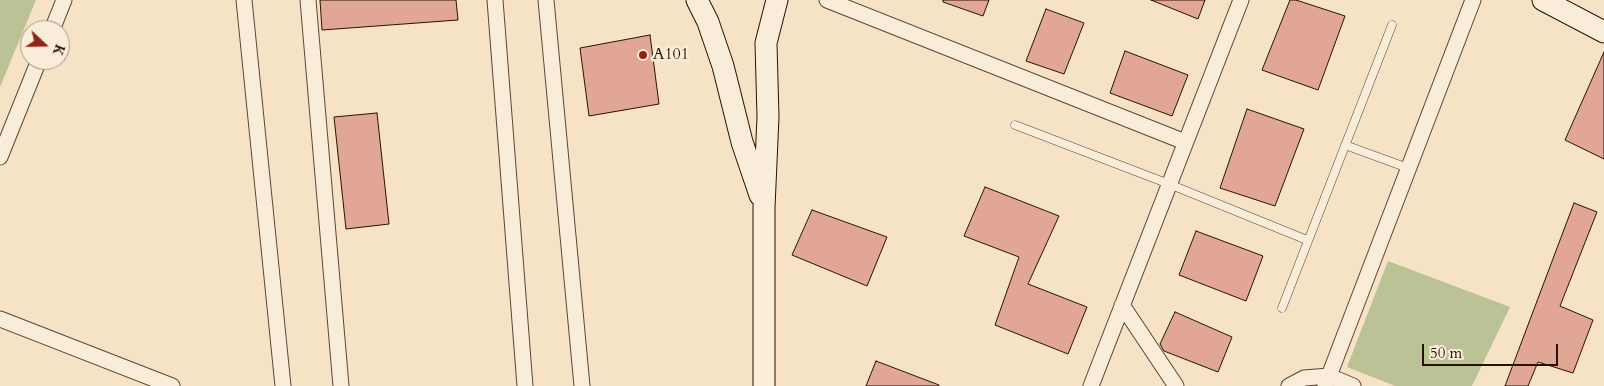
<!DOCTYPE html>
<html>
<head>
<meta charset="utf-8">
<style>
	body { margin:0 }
	#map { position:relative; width:1604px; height:386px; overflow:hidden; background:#f6e2c5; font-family:Cardo,serif }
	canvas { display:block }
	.north { position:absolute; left:20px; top:20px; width:50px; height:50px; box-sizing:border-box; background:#f9ecd9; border:1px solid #a59583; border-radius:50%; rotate:111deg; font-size:14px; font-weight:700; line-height:20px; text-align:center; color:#281203 }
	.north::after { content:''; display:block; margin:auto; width:18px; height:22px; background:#8f2418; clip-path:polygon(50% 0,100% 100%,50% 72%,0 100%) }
	.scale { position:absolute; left:1422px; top:344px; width:136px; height:22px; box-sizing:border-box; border:2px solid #281203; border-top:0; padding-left:6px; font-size:15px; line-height:18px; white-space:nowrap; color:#281203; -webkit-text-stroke:4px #f9ecd9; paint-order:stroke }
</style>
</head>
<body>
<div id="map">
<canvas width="1604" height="386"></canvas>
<div class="north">K</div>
<div class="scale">50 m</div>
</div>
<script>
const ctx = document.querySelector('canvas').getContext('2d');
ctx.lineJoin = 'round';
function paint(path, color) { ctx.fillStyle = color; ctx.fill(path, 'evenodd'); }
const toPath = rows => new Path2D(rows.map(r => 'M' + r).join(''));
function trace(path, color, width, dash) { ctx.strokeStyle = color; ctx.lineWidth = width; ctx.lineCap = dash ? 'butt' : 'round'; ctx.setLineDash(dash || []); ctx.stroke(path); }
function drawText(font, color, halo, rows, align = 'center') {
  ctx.font = font + ' Cardo,serif'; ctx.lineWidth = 5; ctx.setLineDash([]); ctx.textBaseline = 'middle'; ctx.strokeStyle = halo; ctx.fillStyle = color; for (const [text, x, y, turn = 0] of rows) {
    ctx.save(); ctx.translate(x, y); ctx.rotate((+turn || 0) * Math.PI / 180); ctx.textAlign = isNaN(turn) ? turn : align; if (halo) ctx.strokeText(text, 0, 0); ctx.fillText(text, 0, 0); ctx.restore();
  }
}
const green = toPath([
	[0,0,36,0,0,87],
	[1388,261,1510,307,1472,386,1395,386,1347,367]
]);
const building = toPath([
	[320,0,456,0,458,20,322,30,320,0],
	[943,0,989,0,983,16,943,2,943,0],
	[1151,0,1205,0,1198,19,1151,0],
	[1290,0,1296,0,1345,16,1318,90,1262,70,1290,0],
	[1046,9,1084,23,1064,74,1026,61,1046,9],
	[650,35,659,104,589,116,580,48,650,35],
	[1125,51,1188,75,1172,116,1110,93,1125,51],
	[1604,52,1604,159,1565,140,1604,52],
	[1247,109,1304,129,1275,206,1220,188,1247,109],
	[377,113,389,224,346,229,334,117,377,113],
	[985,187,1059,216,1028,284,1087,307,1068,354,995,325,1019,257,964,236,985,187],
	[1574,203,1597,212,1560,306,1593,320,1573,373,1538,362,1528,386,1505,386,1574,203],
	[812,210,887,237,867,286,792,255,812,210],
	[1196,231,1263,256,1246,301,1179,275,1196,231],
	[1175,312,1232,337,1218,372,1164,351,1160,344,1175,312],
	[876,361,939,385,939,386,866,386,876,361]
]);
const lane = toPath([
	[1015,125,1169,184,1307,240],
	[1345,145,1408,168],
	[1282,308,1392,25]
]);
const street = toPath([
	[244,0,283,386],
	[308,0,341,386],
	[495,0,525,386],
	[546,0,582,386],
	[827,0,1185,142],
	[52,30,64,0],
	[0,157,39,60],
	[1122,305,1176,386],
	[0,319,172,386],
	[1091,386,1241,0],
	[1289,386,1304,378,1329,376,1325,385],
	[1353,386,1329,376,1473,0]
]);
const secondary = toPath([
	[697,0,708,22,723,66,742,142,760,195],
	[1543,0,1604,32],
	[764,386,764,207,768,117,766,43,777,0]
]);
const markers = [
	[643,55,5,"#8f2418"]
];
const poiNames = [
	["A101",653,55]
];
paint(green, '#bbc396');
paint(building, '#e2a794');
trace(building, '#281203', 1);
trace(lane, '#5c4634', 9);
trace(street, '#5c4634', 17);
trace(secondary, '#281203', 23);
trace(lane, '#f9ecd9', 8);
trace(street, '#f9ecd9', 15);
trace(secondary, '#f9ecd9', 21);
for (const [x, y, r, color] of markers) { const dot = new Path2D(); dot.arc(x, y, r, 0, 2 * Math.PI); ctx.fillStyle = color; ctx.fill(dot); trace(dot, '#f9ecd9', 2); }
drawText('16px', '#281203', '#f9ecd9', poiNames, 'left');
</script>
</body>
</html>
